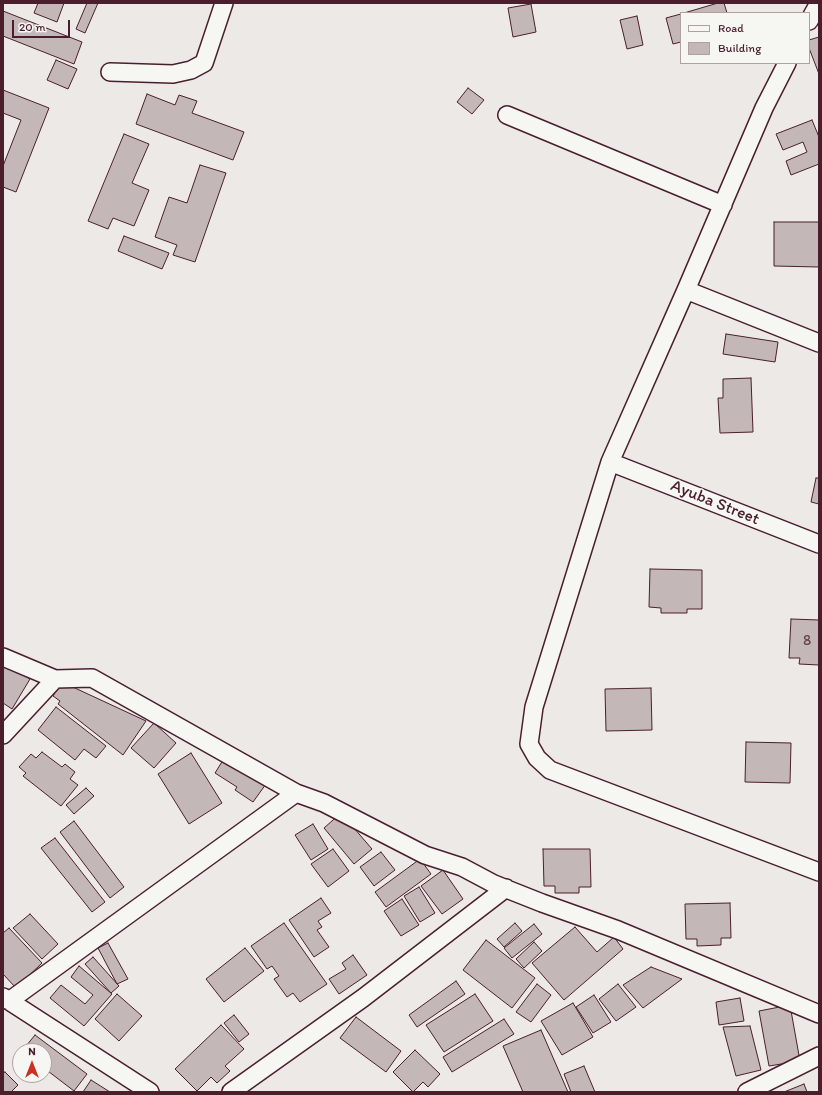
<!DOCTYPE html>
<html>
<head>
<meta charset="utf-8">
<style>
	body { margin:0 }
	#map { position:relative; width:822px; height:1095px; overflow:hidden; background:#ece9e6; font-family:Itim,sans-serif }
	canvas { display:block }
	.frame { position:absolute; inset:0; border:4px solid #4a1f2b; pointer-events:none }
	.legend { position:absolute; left:680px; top:12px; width:130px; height:52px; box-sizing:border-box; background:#f6f6f2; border:1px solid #b1a0a2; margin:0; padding:5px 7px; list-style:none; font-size:12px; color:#4a1f2b }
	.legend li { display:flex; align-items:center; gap:8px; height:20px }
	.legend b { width:20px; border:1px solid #b1a0a2 }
	.north { position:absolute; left:12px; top:1043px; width:40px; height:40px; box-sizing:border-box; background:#f6f6f2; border:1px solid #b1a0a2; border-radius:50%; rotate:0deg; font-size:11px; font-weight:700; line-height:16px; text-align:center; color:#4a1f2b }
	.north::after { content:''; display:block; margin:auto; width:14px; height:18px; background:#c8321e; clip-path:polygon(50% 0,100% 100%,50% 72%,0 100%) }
	.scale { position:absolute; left:12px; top:20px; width:58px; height:18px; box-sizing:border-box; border:2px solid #4a1f2b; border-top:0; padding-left:5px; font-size:12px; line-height:14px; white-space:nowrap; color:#4a1f2b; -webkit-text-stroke:3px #f6f6f2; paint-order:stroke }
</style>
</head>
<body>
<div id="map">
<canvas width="822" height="1095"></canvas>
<div class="frame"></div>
<ul class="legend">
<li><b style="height:5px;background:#f6f6f2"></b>Road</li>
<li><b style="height:11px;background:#c4b7b7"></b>Building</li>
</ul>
<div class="north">N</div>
<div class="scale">20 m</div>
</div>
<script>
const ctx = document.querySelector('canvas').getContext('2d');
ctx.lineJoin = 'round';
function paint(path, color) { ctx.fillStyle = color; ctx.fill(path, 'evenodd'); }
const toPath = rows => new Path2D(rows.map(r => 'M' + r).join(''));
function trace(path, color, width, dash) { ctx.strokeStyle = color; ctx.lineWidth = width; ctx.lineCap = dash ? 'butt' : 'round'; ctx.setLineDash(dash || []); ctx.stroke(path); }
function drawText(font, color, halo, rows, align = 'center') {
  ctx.font = font + ' Itim,sans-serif'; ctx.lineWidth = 3; ctx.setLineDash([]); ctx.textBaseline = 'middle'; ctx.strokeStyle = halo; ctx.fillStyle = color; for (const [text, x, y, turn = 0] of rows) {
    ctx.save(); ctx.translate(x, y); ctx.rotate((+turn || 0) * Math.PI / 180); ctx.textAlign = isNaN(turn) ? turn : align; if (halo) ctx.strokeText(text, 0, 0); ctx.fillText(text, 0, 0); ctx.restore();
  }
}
const building = toPath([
	[38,3,64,3,57,22,34,13,38,3],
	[87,3,98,3,85,33,76,29,87,3],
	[718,3,724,3,727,13,684,13,718,3],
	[531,4,536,32,513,37,508,8,531,4],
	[3,11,82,42,74,64,3,36,3,11],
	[681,14,681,42,673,44,666,18,681,14],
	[637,16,643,45,627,49,620,20,637,16],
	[819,37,819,74,809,48,809,40,819,37],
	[56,60,77,69,68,89,47,80,56,60],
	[468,88,484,100,472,114,457,102,468,88],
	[3,90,49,108,16,192,3,187,3,166,21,120,3,113,3,90],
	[147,94,175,105,179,95,197,101,192,113,244,132,233,160,136,124,147,94],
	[812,120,819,137,819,164,791,175,786,161,807,152,803,142,783,150,776,134,812,120],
	[124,134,149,144,132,183,149,190,134,226,113,218,108,229,88,221,124,134],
	[200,165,226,173,195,262,173,255,177,245,155,237,169,197,187,203,200,165],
	[774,222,819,222,819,267,774,266,774,222],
	[124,236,169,253,162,269,118,251,124,236],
	[726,334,778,342,775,362,723,354,726,334],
	[751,378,753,432,720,433,718,398,723,398,723,379,751,378],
	[816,478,819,478,819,504,811,502,816,478],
	[650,569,702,570,702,609,687,609,687,613,661,613,661,608,649,607,650,569],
	[791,619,819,620,819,665,799,664,800,658,789,658,791,619],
	[3,663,30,679,12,709,3,703,3,663],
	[62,682,146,721,123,755,58,704,60,701,53,696,62,682],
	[651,688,652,730,606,731,605,689,651,688],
	[56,707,106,746,96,758,84,749,75,760,38,730,56,707],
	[154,723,176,743,154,768,131,748,154,723],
	[746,742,791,743,790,783,745,782,746,742],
	[42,752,62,767,65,764,75,772,70,779,78,785,61,806,23,776,26,773,19,767,31,754,36,758,42,752],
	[191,753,222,803,189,824,158,774,191,753],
	[225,757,266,784,253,802,235,790,237,787,215,773,225,757],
	[86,788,94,796,74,814,66,805,86,788],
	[341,813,372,849,354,864,324,828,341,813],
	[74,821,124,887,110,898,60,832,74,821],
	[313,824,328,849,311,860,295,835,313,824],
	[55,838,105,902,92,912,41,848,55,838],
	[333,849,349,871,328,887,311,864,333,849],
	[543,849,590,849,591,887,579,887,579,893,555,893,555,886,544,886,543,849],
	[381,852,395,870,374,886,360,867,381,852],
	[420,859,431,874,386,907,375,892,420,859],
	[443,870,463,899,442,914,421,886,443,870],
	[419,887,435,913,420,922,404,896,419,887],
	[321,898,331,913,318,921,322,927,317,930,329,947,314,957,289,920,321,898],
	[402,899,419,925,401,936,384,911,402,899],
	[730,903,731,938,721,938,721,945,697,946,697,939,686,939,685,904,730,903],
	[30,914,58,944,42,959,13,928,30,914],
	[284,923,327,984,300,1002,293,993,287,997,274,979,279,976,272,966,267,969,251,946,284,923],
	[515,923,522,931,504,947,497,939,515,923],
	[534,924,542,934,512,958,504,948,534,924],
	[575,927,597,952,614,937,623,949,564,1000,532,963,575,927],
	[9,928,42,963,16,988,3,974,3,933,9,928],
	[486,940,535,978,512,1008,463,970,486,940],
	[534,942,542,951,524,968,516,959,534,942],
	[108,943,128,979,117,984,98,948,108,943],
	[245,948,264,971,224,1002,206,979,245,948],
	[353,955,367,975,339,994,329,979,346,969,342,963,353,955],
	[93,957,119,986,111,993,85,964,93,957],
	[79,966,112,994,84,1026,50,998,61,985,85,1004,93,995,71,977,79,966],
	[651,967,682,979,643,1008,623,985,651,967],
	[456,981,465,994,417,1027,409,1015,456,981],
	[537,984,551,995,531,1022,516,1012,537,984],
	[618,984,636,1007,616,1021,599,999,618,984],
	[117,994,142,1016,119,1041,95,1019,117,994],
	[475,994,493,1021,444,1052,426,1025,475,994],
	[594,995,611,1022,593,1033,576,1007,594,995],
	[740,998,744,1021,719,1025,716,1002,740,998],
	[573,1003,593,1037,562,1055,541,1021,573,1003],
	[790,1005,800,1061,769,1066,759,1011,790,1005],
	[234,1015,249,1034,239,1042,224,1023,234,1015],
	[356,1017,401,1051,386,1072,340,1038,356,1017],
	[504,1019,514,1034,452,1072,443,1057,504,1019],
	[221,1025,244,1049,225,1066,230,1071,217,1083,211,1077,197,1091,175,1069,221,1025],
	[750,1026,761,1070,736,1076,723,1027,750,1026],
	[541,1030,568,1092,523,1092,503,1046,541,1030],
	[35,1035,87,1074,74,1091,44,1068,44,1051,22,1051,35,1035],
	[415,1050,440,1074,428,1087,423,1082,413,1092,393,1072,415,1050],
	[584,1066,595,1092,571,1092,564,1074,584,1066],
	[5,1072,18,1085,11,1092,3,1092,3,1073,5,1072],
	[91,1080,110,1092,83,1092,91,1080],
	[804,1084,807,1092,784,1092,804,1084]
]);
const street = toPath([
	[809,21,819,3],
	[787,63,764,108,686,290,610,462,534,707,529,744,537,758,550,770,819,872],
	[110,72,173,74,191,70,204,63,224,3],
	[507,115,723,205],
	[686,290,819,343],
	[610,462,819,544],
	[3,657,55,679,92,678,296,793,324,803,425,855,462,867,494,884,542,903,618,930,819,1014],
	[3,735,55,679],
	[3,997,150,1092],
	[9,1001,296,793],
	[231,1092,363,998,506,888],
	[747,1092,819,1056]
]);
const numberNames = [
	["8",807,641]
];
const streetNames = [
	["Ayuba Street",715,503,22]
];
paint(building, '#c4b7b7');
trace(building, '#4a1f2b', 1);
trace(street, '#4a1f2b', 20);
trace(street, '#f6f6f2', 17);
drawText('15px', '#68454e', null, numberNames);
drawText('17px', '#4a1f2b', '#f6f6f2', streetNames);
</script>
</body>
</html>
